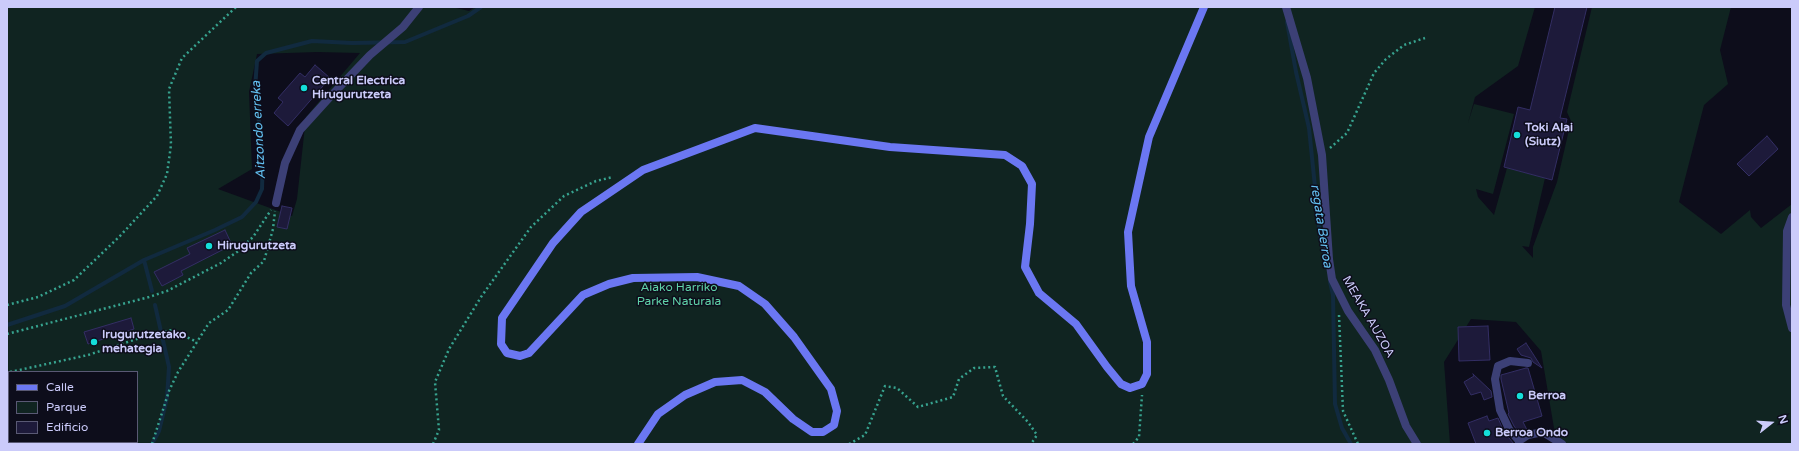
<!DOCTYPE html>
<html>
<head>
<meta charset="utf-8">
<style>
	body { margin:0 }
	#map { position:relative; width:1799px; height:451px; overflow:hidden; background:#0d0d1b; font-family:"Varela Round",sans-serif }
	canvas { display:block }
	.frame { position:absolute; inset:0; border:8px solid #cbcbfa; pointer-events:none }
	.legend { position:absolute; left:8px; top:371px; width:130px; height:72px; box-sizing:border-box; background:#0d0d1b; border:1px solid #595974; margin:0; padding:5px 7px; list-style:none; font-size:12px; color:#cbcbfa }
	.legend li { display:flex; align-items:center; gap:8px; height:20px }
	.legend b { width:20px; border:1px solid #595974 }
	.north { position:absolute; left:1751px; top:403px; width:40px; height:40px; -webkit-text-stroke:3px #0d0d1b; paint-order:stroke; rotate:73deg; font-size:11px; font-weight:700; line-height:16px; text-align:center; color:#cbcbfa }
	.north::after { content:''; display:block; margin:auto; width:14px; height:18px; background:#cbcbfa; clip-path:polygon(50% 0,100% 100%,50% 72%,0 100%) }
</style>
</head>
<body>
<div id="map">
<canvas width="1799" height="451"></canvas>
<div class="frame"></div>
<ul class="legend">
<li><b style="height:5px;background:#6b77f2"></b>Calle</li>
<li><b style="height:11px;background:#102421"></b>Parque</li>
<li><b style="height:11px;background:#1d1a3a"></b>Edificio</li>
</ul>
<div class="north">N</div>
</div>
<script>
const ctx = document.querySelector('canvas').getContext('2d');
ctx.lineJoin = 'round';
function paint(path, color) { ctx.fillStyle = color; ctx.fill(path, 'evenodd'); }
const toPath = rows => new Path2D(rows.map(r => 'M' + r).join(''));
function trace(path, color, width, dash) { ctx.strokeStyle = color; ctx.lineWidth = width; ctx.lineCap = dash ? 'butt' : 'round'; ctx.setLineDash(dash || []); ctx.stroke(path); }
function drawText(font, color, halo, rows, align = 'center') {
  ctx.font = font + ' "Varela Round",sans-serif'; ctx.lineWidth = 3; ctx.setLineDash([]); ctx.textBaseline = 'middle'; ctx.strokeStyle = halo; ctx.fillStyle = color; for (const [text, x, y, turn = 0] of rows) {
    ctx.save(); ctx.translate(x, y); ctx.rotate((+turn || 0) * Math.PI / 180); ctx.textAlign = isNaN(turn) ? turn : align; if (halo) ctx.strokeText(text, 0, 0); ctx.fillText(text, 0, 0); ctx.restore();
  }
}
const green = toPath([
	[7,7,452,7,469,11,475,7,1535,7,1518,66,1475,97,1468,123,1474,104,1514,114,1493,194,1476,189,1478,197,1494,215,1507,168,1545,178,1529,247,1522,246,1533,258,1533,247,1557,182,1571,121,1567,112,1592,7,1731,7,1720,50,1728,84,1704,105,1679,202,1721,234,1750,210,1751,217,1761,228,1792,204,1792,444,1555,444,1555,434,1541,351,1516,322,1471,319,1444,362,1450,444,7,444],
	[317,52,360,53,306,117,297,199,292,216,218,189,252,169,249,92,257,54],
	[9,372,137,372,137,442,9,442]
]);
const stream = toPath([
	[1287,22,1296,72,1309,128,1320,236,1326,262],
	[144,260,152,291],
	[1330,282,1333,295,1335,404,1342,428,1351,444],
	[7,325,65,306,144,260,215,230,242,217,256,202,262,189,263,156,255,89,257,61,266,53,312,41,352,43,405,42,468,16,481,7],
	[152,444,159,431,167,398,169,367,155,305]
]);
const building = toPath([
	[1555,7,1587,7,1560,118,1567,119,1552,180,1504,167,1518,107,1530,110,1555,7],
	[315,65,330,78,288,126,274,113,283,102,278,98,300,73,305,77,315,65],
	[1767,136,1778,149,1749,176,1737,164,1767,136],
	[282,206,292,208,287,229,277,227,282,206],
	[225,230,232,245,181,271,183,275,162,286,154,272,190,254,187,248,225,230],
	[131,318,134,329,88,344,84,332,131,318],
	[1488,326,1490,360,1459,361,1458,327,1488,326],
	[1526,343,1542,368,1533,362,1531,358,1521,355,1517,349,1526,343],
	[1526,368,1528,368,1542,416,1523,422,1527,430,1520,434,1514,426,1508,414,1509,413,1501,379,1501,375,1526,368],
	[1473,374,1491,391,1492,397,1484,400,1481,392,1471,395,1464,382,1474,376,1473,374],
	[1487,416,1489,421,1498,418,1504,432,1514,444,1476,444,1468,423,1487,416]
]);
const path = toPath([
	[1330,148,1347,133,1374,73,1386,59,1404,45,1425,38],
	[7,305,38,297,74,280,120,236,157,196,167,174,171,145,169,89,182,58,236,7],
	[1339,315,1343,411,1358,444],
	[7,334,149,297,167,291,221,263,237,252,253,237,271,210],
	[10,372,88,355,149,335,172,330,197,342],
	[152,444,169,391,178,372,209,323,228,310,251,273,264,261,273,229,275,211],
	[433,444,439,430,435,382,449,349,481,297,531,227,564,196,596,181,613,177],
	[849,444,865,435,885,386,897,388,918,407,953,397,959,379,974,368,995,367,1003,396,1028,422,1037,435,1031,444],
	[1133,444,1139,437,1142,395]
]);
const street = toPath([
	[1286,7,1307,78,1322,155,1329,259,1332,279,1348,311,1375,350,1389,380,1406,426,1417,444],
	[276,203,285,163,300,130,329,98,370,55,403,27,419,7],
	[1792,217,1787,231,1786,305,1792,328],
	[1519,441,1509,429,1500,410,1495,379,1498,366,1510,361,1528,363],
	[1519,444,1519,441,1528,435,1543,432,1562,444]
]);
const secondary = toPath([
	[638,444,658,414,685,395,715,382,742,380,765,392,793,419,812,432,823,432,834,425,837,411,831,389,794,337,765,304,739,286,697,277,633,278,609,284,583,295,529,353,520,356,507,353,501,344,502,318,553,243,581,212,643,170,755,128,890,147,1005,155,1022,166,1032,184,1030,224,1025,267,1039,293,1076,324,1107,367,1121,384,1130,388,1142,384,1147,374,1147,342,1131,286,1128,232,1149,137,1204,7]
]);
const markers = [
	[304,88,4,"#14deda"],
	[1517,135,4,"#14deda"],
	[209,246,4,"#14deda"],
	[94,342,4,"#14deda"],
	[1520,396,4,"#14deda"],
	[1487,433,4,"#14deda"]
];
const poiNames = [
	["Central Electrica",312,81],
	["Hirugurutzeta",312,95],
	["Toki Alai",1525,128],
	["(Siutz)",1525,142],
	["Hirugurutzeta",217,246],
	["Irugurutzetako",102,335],
	["mehategia",102,349],
	["Berroa",1528,396],
	["Berroa Ondo",1495,433]
];
const parkNames = [
	["Aiako Harriko",679,288],
	["Parke Naturala",679,302]
];
const streetNames = [
	["MEAKA AUZOA",1368,317,60]
];
const waterNames = [
	["Aitzondo erreka",259,130,-93],
	["regata Berroa",1321,226,81]
];
paint(green, '#102421');
trace(stream, '#112a3f', 4);
paint(building, '#1d1a3a');
trace(building, '#332e64', 1);
trace(path, '#37a38f', 2.5, [2, 3]);
trace(street, '#3c4076', 8);
trace(secondary, '#6b77f2', 8);
for (const [x, y, r, color] of markers) { const dot = new Path2D(); dot.arc(x, y, r, 0, 2 * Math.PI); ctx.fillStyle = color; ctx.fill(dot); trace(dot, '#0d0d1b', 1.5); }
drawText('bold 12px', '#cbcbfa', '#0d0d1b', poiNames, 'left');
drawText('12px', '#5fd2a8', '#0d0d1b', parkNames);
drawText('12px', '#cbcbfa', '#0d0d1b', streetNames);
drawText('italic 13px', '#63c0f1', '#0d0d1b', waterNames);
</script>
</body>
</html>
